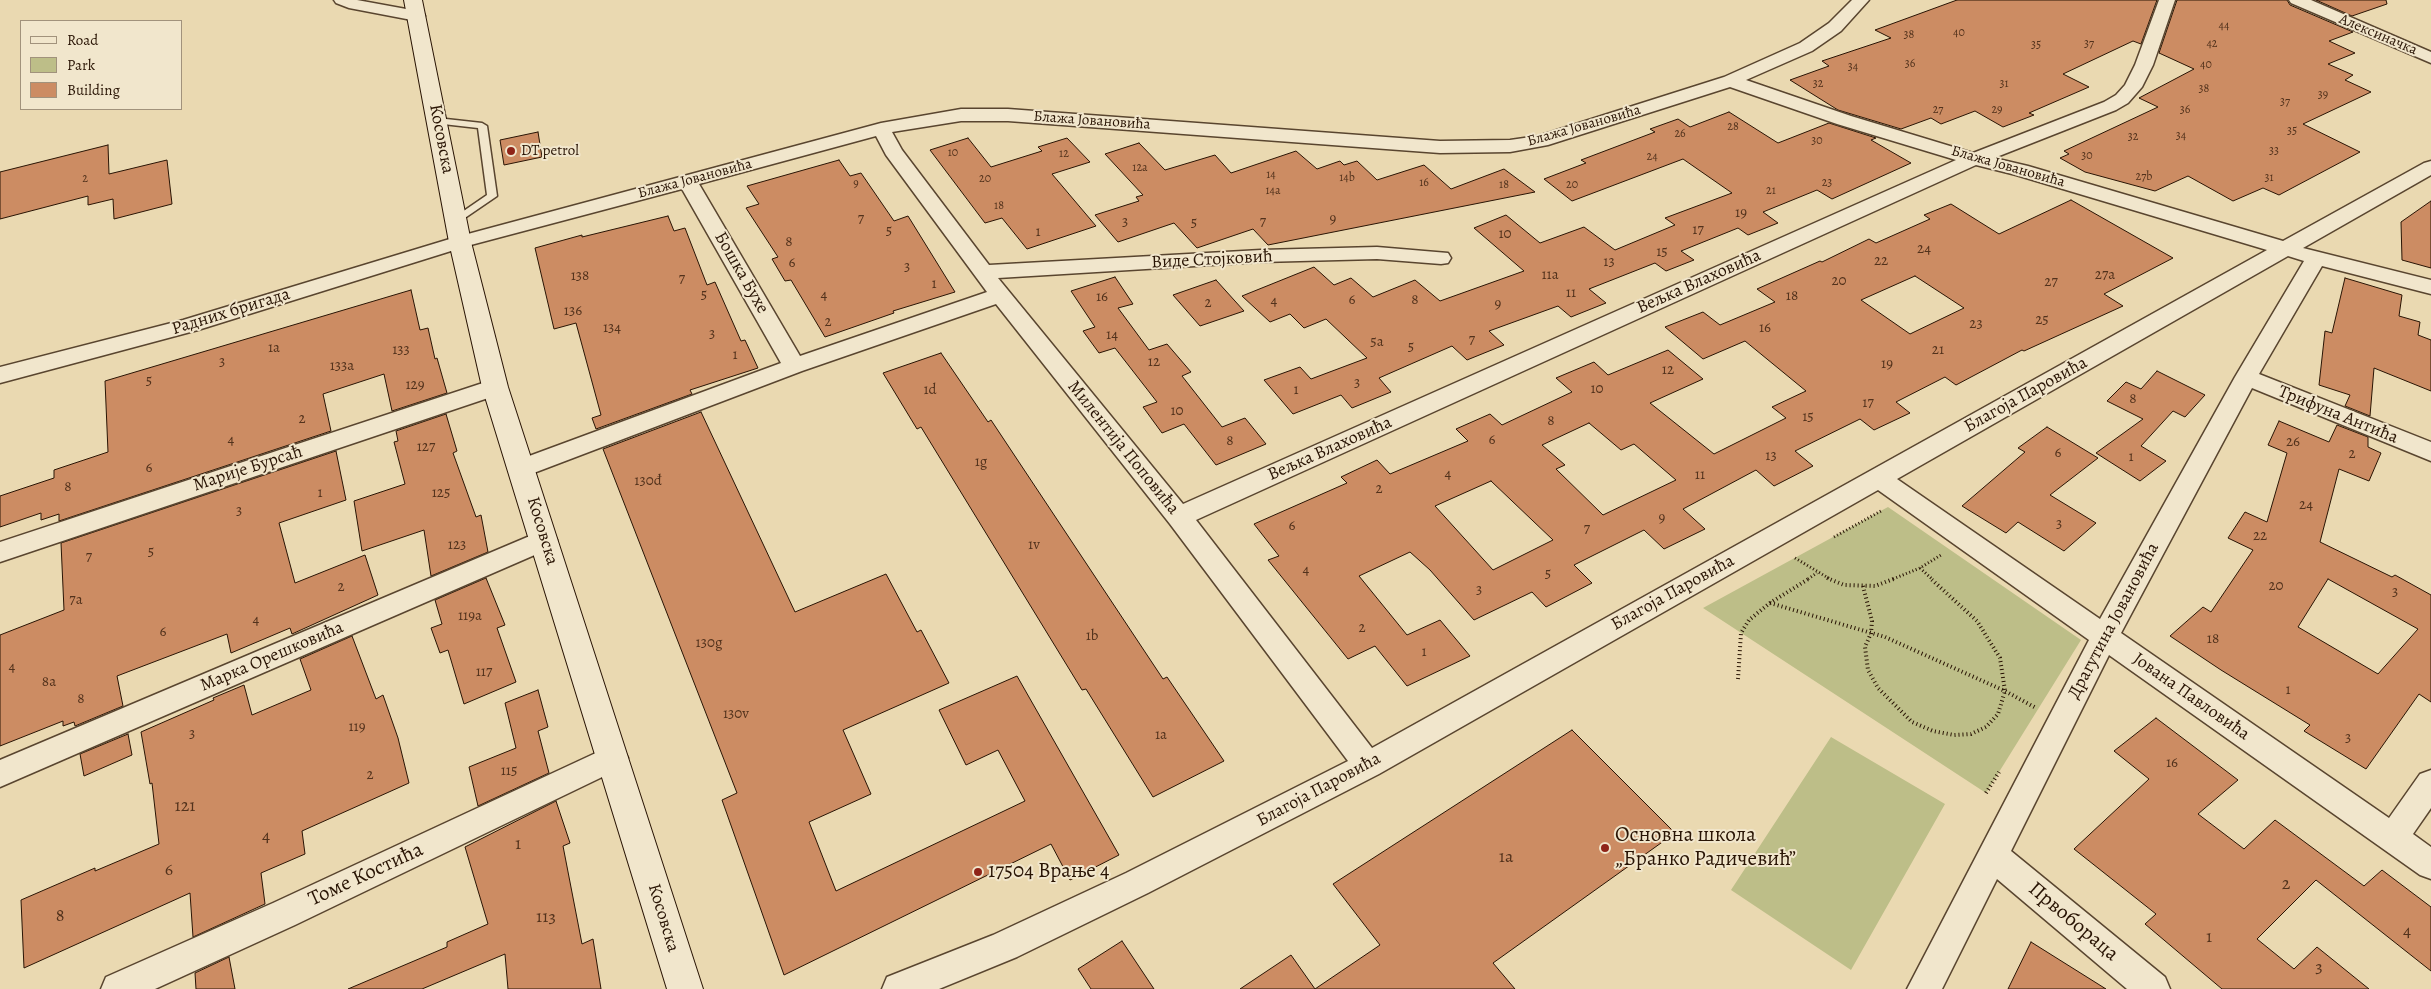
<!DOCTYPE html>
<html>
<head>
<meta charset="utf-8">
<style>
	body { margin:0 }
	#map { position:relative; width:2431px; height:989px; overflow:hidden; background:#ead9b1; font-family:Alegreya,serif }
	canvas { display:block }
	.legend { position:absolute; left:20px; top:20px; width:162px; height:90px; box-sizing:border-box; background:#f1e6cc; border:1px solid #a1927c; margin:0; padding:6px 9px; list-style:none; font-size:15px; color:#291404 }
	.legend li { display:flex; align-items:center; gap:10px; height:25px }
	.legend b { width:25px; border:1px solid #a1927c }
</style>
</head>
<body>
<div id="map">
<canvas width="2431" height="989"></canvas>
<ul class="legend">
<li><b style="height:6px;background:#f1e6cc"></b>Road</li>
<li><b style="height:14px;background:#bdbe88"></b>Park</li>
<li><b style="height:14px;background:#cc8c63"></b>Building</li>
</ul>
</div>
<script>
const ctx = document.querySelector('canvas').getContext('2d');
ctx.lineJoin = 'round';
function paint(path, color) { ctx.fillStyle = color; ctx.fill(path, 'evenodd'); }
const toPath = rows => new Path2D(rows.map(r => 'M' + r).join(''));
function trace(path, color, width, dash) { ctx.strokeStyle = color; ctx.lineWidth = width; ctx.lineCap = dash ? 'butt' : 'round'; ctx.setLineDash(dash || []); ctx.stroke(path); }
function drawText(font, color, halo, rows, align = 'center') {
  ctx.font = font + ' Alegreya,serif'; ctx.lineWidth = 4; ctx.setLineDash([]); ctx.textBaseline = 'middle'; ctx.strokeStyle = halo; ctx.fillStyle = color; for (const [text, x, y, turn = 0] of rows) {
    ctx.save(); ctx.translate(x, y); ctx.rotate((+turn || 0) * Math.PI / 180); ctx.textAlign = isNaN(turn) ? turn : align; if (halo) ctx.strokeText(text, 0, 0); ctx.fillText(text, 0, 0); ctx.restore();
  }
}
const green = toPath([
	[1888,507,2081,640,1986,793,1703,608],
	[1831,737,1945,804,1851,970,1731,890]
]);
const building = toPath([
	[1957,0,2157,0,2141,44,2133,41,2063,74,2089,87,2029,113,2034,115,2003,127,1975,111,1941,124,1931,118,1901,129,1838,110,1790,80,1829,66,1822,61,1891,38,1875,30,1957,0],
	[2177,0,2287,0,2290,5,2353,32,2329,41,2355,53,2328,64,2353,75,2345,80,2371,92,2303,124,2360,152,2279,195,2263,188,2233,201,2188,176,2155,191,2085,172,2060,158,2069,154,2064,151,2158,107,2139,98,2194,69,2159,53,2177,0],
	[2316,0,2386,0,2387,4,2352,16,2316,0],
	[1729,112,1778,143,1829,123,1876,138,1871,140,1911,163,1832,199,1817,190,1763,212,1778,223,1748,235,1738,228,1681,251,1694,260,1666,271,1655,263,1589,289,1606,303,1571,317,1558,306,1489,331,1504,345,1467,360,1452,346,1379,378,1391,392,1352,408,1341,395,1293,414,1264,380,1300,367,1311,379,1367,358,1326,319,1304,328,1290,314,1270,322,1242,296,1314,267,1334,285,1351,278,1373,297,1415,280,1440,301,1524,271,1474,228,1506,215,1540,243,1584,227,1615,250,1675,225,1665,218,1732,193,1683,159,1572,201,1544,179,1586,163,1581,160,1655,132,1650,129,1678,119,1690,127,1729,112],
	[538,132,542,157,504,165,500,140,538,132],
	[968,138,991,167,1042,151,1038,147,1067,138,1090,162,1052,174,1096,226,1027,249,1002,218,985,223,930,150,968,138],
	[1139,143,1165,170,1215,155,1231,173,1296,151,1317,169,1340,161,1344,165,1357,161,1377,180,1424,165,1451,189,1504,169,1535,192,1268,245,1253,229,1197,248,1174,223,1118,242,1095,215,1139,201,1136,197,1143,195,1105,154,1139,143],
	[108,145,109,174,167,160,172,204,114,219,113,199,88,205,88,196,0,219,0,172,108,145],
	[839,160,850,176,861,173,894,221,908,216,955,292,893,311,894,313,825,337,791,280,785,281,772,259,778,257,746,208,759,204,747,186,839,160],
	[2071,200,2173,258,2104,294,2123,306,2024,351,2022,350,1956,385,1945,377,1896,402,1910,413,1874,430,1860,419,1795,451,1813,466,1774,486,1756,470,1683,509,1705,529,1664,549,1644,530,1574,565,1592,583,1546,607,1532,592,1474,620,1430,570,1410,552,1359,576,1407,635,1440,620,1470,656,1407,686,1375,646,1348,659,1268,560,1279,556,1254,524,1347,483,1341,477,1377,460,1390,474,1468,441,1456,429,1490,414,1502,425,1572,392,1556,378,1594,362,1608,375,1668,350,1703,379,1650,403,1714,454,1786,418,1772,407,1806,391,1745,341,1703,359,1665,327,1703,312,1720,325,1775,302,1757,289,1820,261,1822,262,1869,239,1876,243,1930,219,1924,215,1951,204,1999,234,2071,200],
	[1915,276,1964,308,1910,334,1861,300,1915,276],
	[1589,423,1621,450,1634,444,1676,480,1603,515,1556,469,1565,465,1542,445,1589,423],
	[1491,481,1553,540,1493,570,1435,506,1491,481],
	[2431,201,2431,268,2402,260,2401,222,2431,201],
	[668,216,674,231,685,228,707,285,715,282,741,341,745,340,758,368,690,390,692,394,596,429,592,418,601,415,576,323,554,329,535,248,582,235,582,237,668,216],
	[1115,277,1133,304,1118,308,1149,350,1167,344,1191,372,1182,376,1222,427,1245,418,1266,444,1216,465,1184,424,1162,433,1143,407,1157,402,1115,348,1099,353,1083,331,1095,327,1071,291,1115,277],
	[2345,278,2402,295,2399,316,2420,322,2418,335,2431,340,2431,391,2374,368,2370,416,2345,406,2350,395,2319,385,2325,331,2332,333,2345,278],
	[1216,280,1244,311,1200,326,1173,295,1216,280],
	[411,290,420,330,428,328,435,359,437,358,447,393,392,411,384,374,323,394,331,431,59,521,59,514,41,520,41,513,0,527,0,496,54,478,54,470,108,452,105,381,411,290],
	[941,353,988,422,991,420,1163,679,1167,677,1224,761,1153,797,1086,689,1082,690,921,427,917,429,883,373,941,353],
	[2157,371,2205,395,2185,417,2173,411,2141,446,2166,461,2140,481,2096,453,2143,419,2107,401,2126,382,2141,389,2157,371],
	[701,412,795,612,886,574,917,632,921,630,949,683,843,730,871,794,809,822,836,891,1025,801,998,750,966,765,939,710,1017,676,1119,855,1070,880,1051,844,784,975,722,800,737,793,603,449,701,412],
	[446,414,457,451,453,453,476,517,481,515,488,552,431,576,424,530,362,551,354,501,405,484,394,442,398,441,396,431,446,414],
	[2279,421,2329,442,2337,425,2368,437,2368,447,2381,453,2369,481,2339,469,2320,542,2392,577,2395,575,2431,595,2431,702,2419,694,2366,769,2304,731,2310,725,2221,670,2170,636,2203,607,2211,612,2253,550,2228,538,2245,512,2267,522,2287,453,2268,445,2279,421],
	[2328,579,2418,629,2378,674,2298,627,2328,579],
	[2047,427,2098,458,2050,495,2096,523,2064,551,2018,522,2006,533,1962,506,2025,452,2018,448,2047,427],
	[336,451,346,500,279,523,295,583,365,555,378,595,292,634,290,628,231,653,227,634,117,676,123,706,75,726,74,722,63,726,63,721,0,746,0,635,64,610,61,543,336,451],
	[486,578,505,625,497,628,516,682,464,704,448,650,440,653,431,628,442,624,435,600,486,578],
	[352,636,376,699,383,695,398,738,409,783,302,831,305,854,261,873,265,904,193,937,190,893,24,968,21,900,95,868,95,871,159,844,152,783,150,784,141,732,214,700,213,698,244,685,252,715,311,690,300,659,352,636],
	[538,690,548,727,538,731,549,773,478,806,469,767,516,748,505,703,538,690],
	[2156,718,2238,780,2198,814,2244,849,2275,820,2364,886,2382,870,2431,907,2431,971,2316,880,2257,939,2294,969,2317,947,2369,989,2222,989,2145,924,2156,914,2074,849,2149,779,2114,751,2156,718],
	[1572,730,1675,833,1493,963,1515,989,1240,989,1291,955,1315,989,1380,945,1333,884,1572,730],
	[128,734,132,755,84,776,80,754,128,734],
	[556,801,570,843,563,846,582,944,593,939,601,989,508,989,505,954,422,989,348,989,447,947,447,942,488,924,465,847,556,801],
	[1122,941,1154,989,1091,989,1078,969,1122,941],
	[2031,942,2106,989,2008,989,2031,942],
	[229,957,235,989,196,989,195,973,229,957]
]);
const pathFar1 = toPath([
	[1834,537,1881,511],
	[1795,558,1830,579],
	[1920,568,1932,579],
	[1808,579,1817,573],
	[1893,579,1920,568,1941,555]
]);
const path = toPath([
	[1827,578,1844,585,1875,586,1896,578],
	[1863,586,1872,621,1871,633,1865,647,1868,670,1878,688,1912,722,1933,731,1954,735,1971,734,1986,727,1998,714,2005,691,2000,658,1977,621,1930,578],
	[1770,603,1885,637,2005,691,2036,708],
	[1738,679,1741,633,1749,620,1770,603,1810,578],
	[1986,793,1999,772]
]);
const lane = toPath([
	[437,118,482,123,487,126,497,196,456,224,452,223,452,219,487,195,478,128,434,123,432,121,437,118]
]);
const street = toPath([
	[334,0,357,0,417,11,423,12,425,16,423,20,417,21,349,8,336,3,334,0],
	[1852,0,1869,0,1841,31,1812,51,1746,80,1851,116,1973,153,2104,102,2116,95,2125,85,2135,65,2159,0,2175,0,2153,65,2142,87,2128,103,2116,110,1994,158,2028,166,2283,241,2424,163,2431,161,2431,175,2303,248,2431,280,2431,294,2322,266,2259,374,2431,442,2431,461,2252,388,2121,633,2389,818,2420,774,2431,770,2431,808,2413,834,2431,847,2431,879,2420,875,2109,655,2011,851,2165,977,2170,989,2127,989,1997,879,1942,989,1907,989,2089,640,1878,490,1379,774,1148,893,1017,957,939,989,882,989,887,977,993,935,1126,873,1348,761,1170,524,996,304,802,371,531,474,522,477,513,474,510,468,513,462,781,363,682,189,467,246,198,330,0,383,0,367,183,320,453,238,881,123,961,109,1008,109,1440,141,1510,140,1538,136,1724,77,1800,43,1829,23,1852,0],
	[1730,87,1837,124,1956,160,1183,504,998,278,1261,262,1377,259,1441,264,1448,263,1451,258,1448,253,1377,247,1261,250,989,265,902,150,892,132,961,121,1008,121,1440,153,1510,152,1548,145,1730,87],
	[876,136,886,155,987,292,800,356,699,184,876,136],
	[1976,165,2016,175,2267,250,1372,748,1196,520,1976,165],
	[2288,256,2304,261,2235,377,2100,619,1897,479,2288,256],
	[2289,0,2311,0,2431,52,2431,63,2291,3,2289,0],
	[495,379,503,381,507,387,503,393,0,562,0,542,495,379],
	[544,530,553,533,557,540,553,547,0,787,0,760,544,530],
	[613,745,623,749,628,758,623,767,295,925,155,989,101,989,106,977,273,903,613,745]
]);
const secondary = toPath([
	[404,0,422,0,471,242,508,387,703,989,667,989,482,387,449,242,404,0]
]);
const markers = [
	[511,151,5,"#8f2418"],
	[1605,848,5,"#8f2418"],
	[978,872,5,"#8f2418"]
];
const farNumbernames = [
	["44",2224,26],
	["40",1959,33],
	["38",1909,35],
	["37",2089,44],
	["42",2212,44],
	["35",2036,45],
	["36",1910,64],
	["40",2206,65],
	["34",1853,67],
	["32",1818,84],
	["31",2004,84],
	["38",2204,89],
	["39",2323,95],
	["37",2285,102],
	["27",1938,110],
	["29",1997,110],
	["36",2185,110],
	["28",1733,127],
	["35",2292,131],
	["26",1680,134],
	["34",2181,136],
	["32",2133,137],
	["30",1817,141],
	["33",2274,151],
	["10",953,153],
	["12",1064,154],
	["30",2087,156],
	["24",1652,157],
	["12a",1140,168],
	["14",1271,175],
	["27b",2144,177],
	["14b",1347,178],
	["31",2269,178],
	["2",85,179],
	["20",985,179],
	["16",1424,183],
	["23",1827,183],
	["9",856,184],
	["18",1504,185],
	["20",1572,185],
	["14a",1273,191],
	["21",1771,191],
	["18",999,206]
];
const farStreetnames = [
	["Алексиначка",2378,35,23],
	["Блажа Јовановића",1092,121,4],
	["Блажа Јовановића",1584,126,-16],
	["Блажа Јовановића",2008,167,16],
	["Блажа Јовановића",695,179,-15]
];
const farPoinames = [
	["DT petrol",521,151]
];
const numberNames = [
	["19",1741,213],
	["7",861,219],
	["9",1333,219],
	["3",1125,222],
	["7",1263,222],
	["5",1194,223],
	["17",1698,230],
	["5",889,231],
	["1",1038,232],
	["10",1505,234],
	["8",789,242],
	["24",1924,249],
	["15",1662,252],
	["22",1881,261],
	["13",1609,262],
	["6",792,263],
	["3",907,267],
	["11a",1550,275],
	["27a",2105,275],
	["138",580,276],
	["7",682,279],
	["20",1839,281],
	["27",2051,282],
	["1",934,284],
	["11",1571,293],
	["5",704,295],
	["4",824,295],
	["18",1792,296],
	["16",1102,297],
	["6",1352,300],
	["8",1415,300],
	["4",1274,301],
	["2",1208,303],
	["9",1498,304],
	["136",573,311],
	["25",2042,320],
	["2",828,322],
	["23",1976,324],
	["134",612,328],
	["16",1765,328],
	["3",712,334],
	["14",1112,335],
	["7",1472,340],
	["5a",1377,342],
	["5",1411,347],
	["1a",274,348],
	["133",401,350],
	["21",1938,350],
	["1",735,355],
	["3",222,362],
	["12",1154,362],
	["19",1887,364],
	["133a",342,366],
	["12",1668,370],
	["5",149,381],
	["3",1357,383],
	["129",415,385],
	["10",1597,389],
	["1d",930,390],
	["1",1296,390],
	["8",2133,399],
	["17",1868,403],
	["10",1177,411],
	["15",1808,417],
	["2",302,419],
	["8",1551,421],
	["4",231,440],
	["6",1492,440],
	["8",1230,441],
	["26",2293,442],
	["127",426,447],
	["6",2058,453],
	["2",2352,454],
	["13",1771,456],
	["1",2131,457],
	["1g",981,462],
	["6",149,468],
	["4",1448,474],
	["11",1700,475],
	["130đ",648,481],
	["8",68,487],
	["2",1379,489],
	["1",320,493],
	["125",441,493],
	["24",2306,505],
	["3",239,511],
	["9",1662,518],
	["3",2059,524],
	["6",1292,526],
	["7",1587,529],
	["22",2260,536],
	["123",457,545],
	["1v",1034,545],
	["5",151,552],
	["7",89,557],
	["4",1306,570],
	["5",1548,574],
	["20",2276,586],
	["2",341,587],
	["3",1479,590],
	["3",2395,592],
	["7a",76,600],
	["119a",470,616],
	["4",256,620],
	["2",1362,628],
	["6",163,632],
	["1b",1092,636],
	["18",2213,639],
	["130g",709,643],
	["1",1424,652],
	["4",12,667],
	["117",484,672],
	["8a",49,682],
	["1",2288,690],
	["8",81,699],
	["130v",736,714],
	["119",357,727],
	["3",192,734],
	["1a",1161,735],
	["3",2348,738],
	["16",2172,763],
	["115",509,771],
	["2",370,775]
];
const streetNames = [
	["Косовска",441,139,79],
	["Виде Стојковић",1212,260,-3],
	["Бошка Бухе",741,273,60],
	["Вељка Влаховића",1699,282,-24],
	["Радних бригада",231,312,-17],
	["Благоја Паровића",2026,395,-29],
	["Трифуна Антића",2338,415,22],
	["Милентија Поповића",1123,448,51],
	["Вељка Влаховића",1330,449,-24],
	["Марије Бурсаћ",248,469,-18],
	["Косовска",542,531,73],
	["Благоја Паровића",1673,593,-29],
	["Драгутина Јовановића",2114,621,-62],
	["Марка Орешковића",272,657,-23],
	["Јована Павловића",2191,697,35],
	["Благоја Паровића",1319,790,-28],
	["Косовска",663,918,73]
];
const nearNumbernames = [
	["121",185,807],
	["4",266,837],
	["1",518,845],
	["1a",1506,858],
	["6",169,871],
	["2",2286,885],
	["8",60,917],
	["113",546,918],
	["4",2407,932],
	["1",2209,938],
	["3",2319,968]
];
const nearPoinames = [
	["Основна школа",1615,836],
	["„Бранко Радичевић”",1615,860],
	["17504 Врање 4",988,872]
];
const nearStreetnames = [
	["Томе Костића",366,875,-25],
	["Првобораца",2073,922,40]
];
paint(green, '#bdbe88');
paint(building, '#cc8c63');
trace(building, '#291404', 1);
trace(lane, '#59452f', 3);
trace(street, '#59452f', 3);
trace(secondary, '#291404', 2);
trace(pathFar1, '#291404', 3, [1, 2.5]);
trace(path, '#291404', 4, [1, 3]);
paint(lane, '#f1e6cc');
paint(street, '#f1e6cc');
paint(secondary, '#f1e6cc');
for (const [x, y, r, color] of markers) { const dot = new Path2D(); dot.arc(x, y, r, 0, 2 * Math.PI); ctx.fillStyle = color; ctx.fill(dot); trace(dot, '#f1e6cc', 2); }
drawText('12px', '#52321c', null, farNumbernames);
drawText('15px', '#291404', '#f1e6cc', farStreetnames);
drawText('15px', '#291404', '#f1e6cc', farPoinames, 'left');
drawText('15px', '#52321c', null, numberNames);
drawText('18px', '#291404', '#f1e6cc', streetNames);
drawText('18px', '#52321c', null, nearNumbernames);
drawText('21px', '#291404', '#f1e6cc', nearPoinames, 'left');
drawText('21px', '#291404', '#f1e6cc', nearStreetnames);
</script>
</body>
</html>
